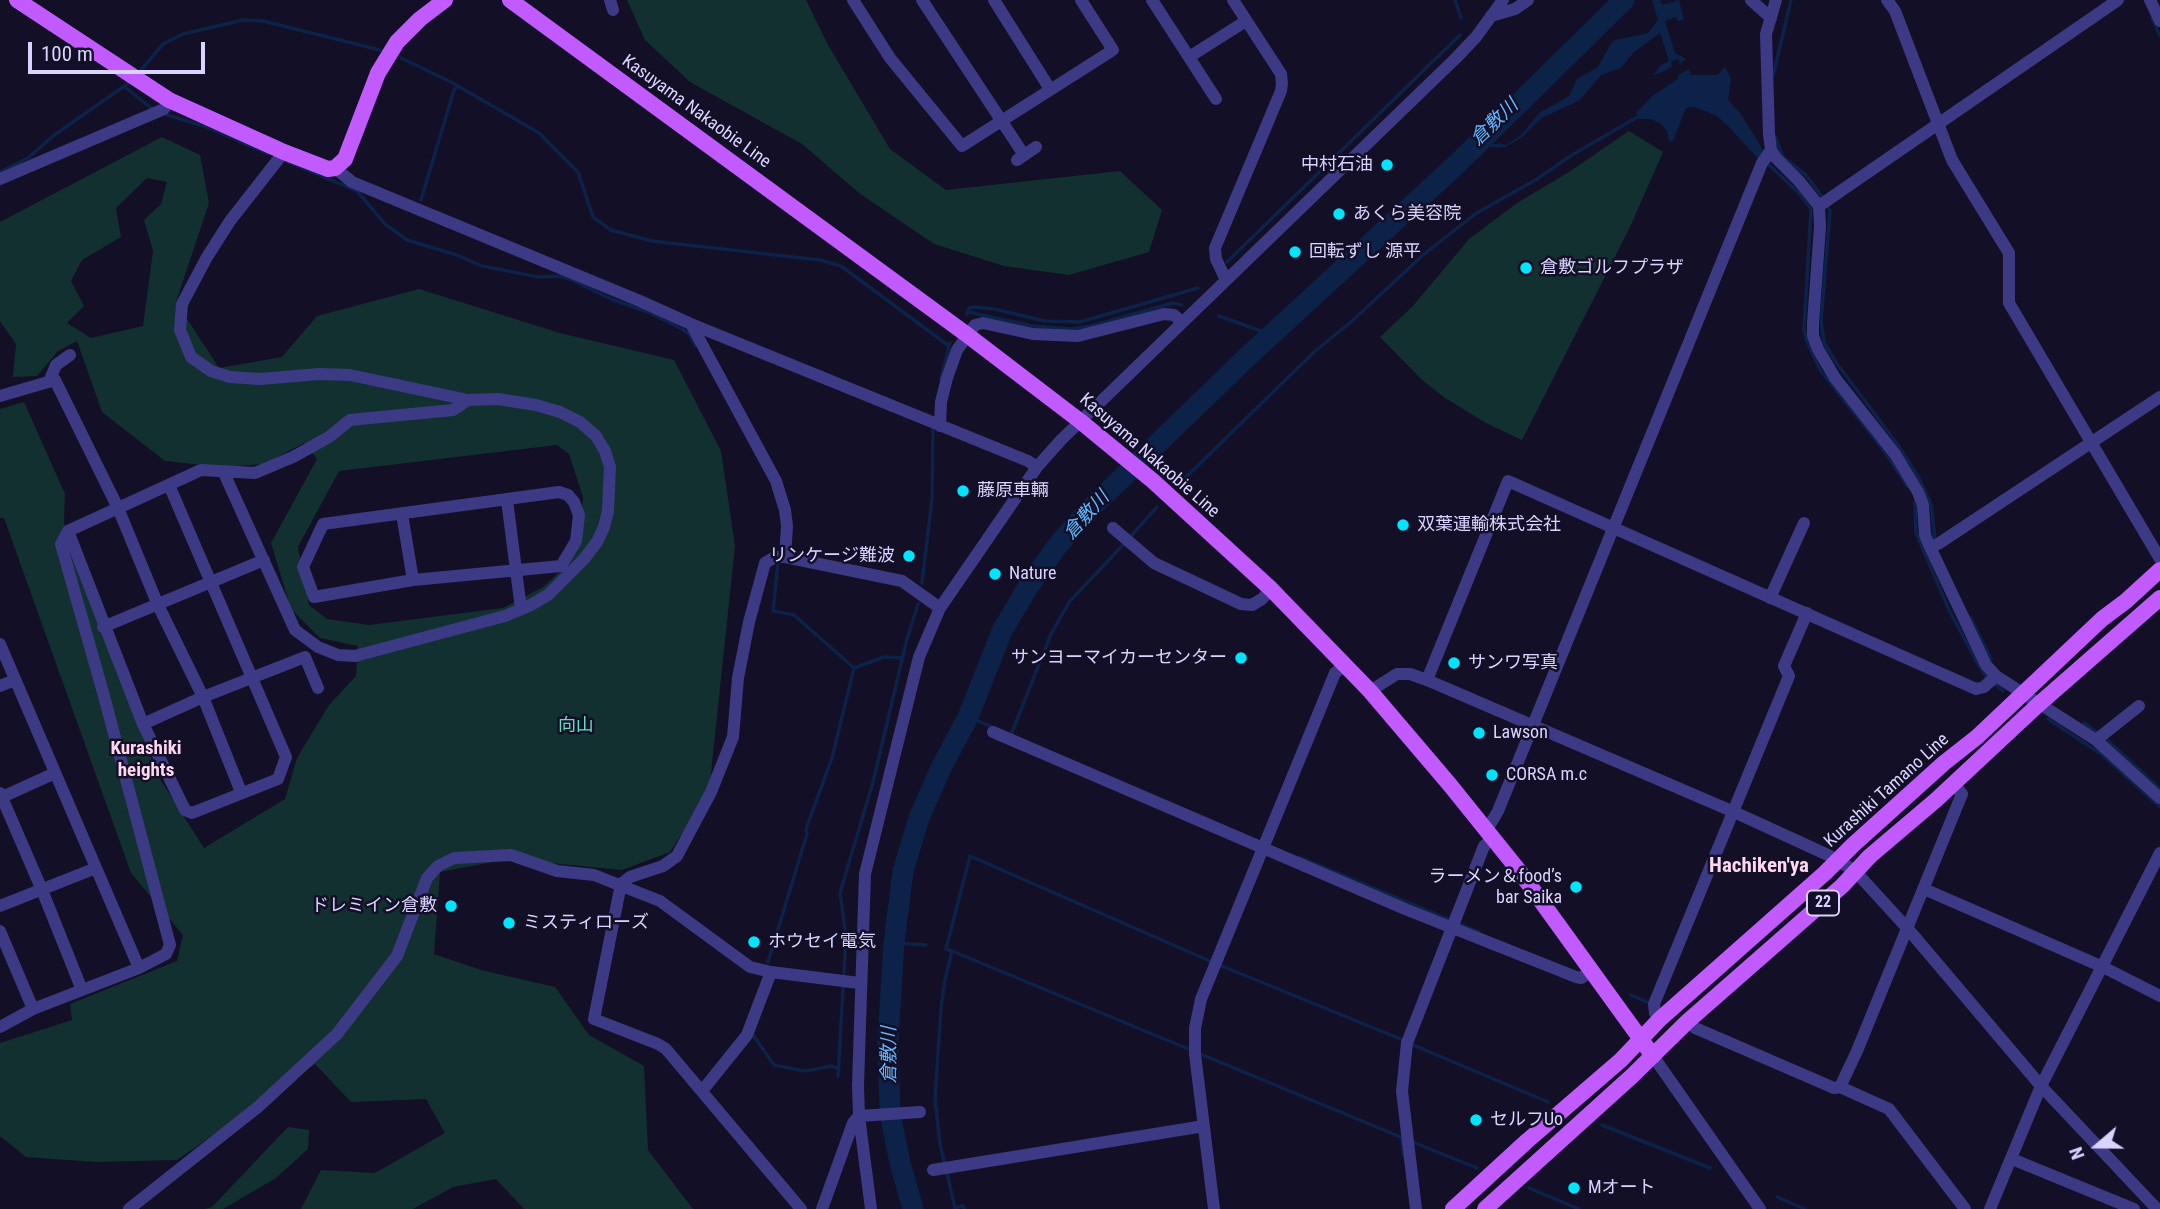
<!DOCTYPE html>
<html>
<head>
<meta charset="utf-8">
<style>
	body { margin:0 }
	#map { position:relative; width:2160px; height:1209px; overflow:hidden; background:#130f26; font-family:"Roboto Condensed",sans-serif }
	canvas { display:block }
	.north { position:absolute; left:2062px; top:1111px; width:70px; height:70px; -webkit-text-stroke:5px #130f26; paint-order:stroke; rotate:250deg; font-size:19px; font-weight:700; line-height:28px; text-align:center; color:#d9d4ff }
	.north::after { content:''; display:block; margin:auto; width:24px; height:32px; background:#d9d4ff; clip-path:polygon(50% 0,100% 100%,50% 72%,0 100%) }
	.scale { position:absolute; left:28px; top:42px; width:177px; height:32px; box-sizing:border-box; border:4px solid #d9d4ff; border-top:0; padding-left:9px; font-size:21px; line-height:24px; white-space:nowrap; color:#d9d4ff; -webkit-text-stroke:5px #130f26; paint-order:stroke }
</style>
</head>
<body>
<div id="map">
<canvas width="2160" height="1209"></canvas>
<div class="north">N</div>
<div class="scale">100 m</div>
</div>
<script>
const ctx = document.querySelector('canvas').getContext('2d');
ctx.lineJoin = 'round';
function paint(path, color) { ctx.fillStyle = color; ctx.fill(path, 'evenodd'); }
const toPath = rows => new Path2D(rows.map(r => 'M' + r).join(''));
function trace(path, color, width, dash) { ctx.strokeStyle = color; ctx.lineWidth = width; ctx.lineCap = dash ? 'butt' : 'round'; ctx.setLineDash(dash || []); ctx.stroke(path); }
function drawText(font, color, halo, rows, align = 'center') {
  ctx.font = font + ' "Roboto Condensed","Noto Sans JP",sans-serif'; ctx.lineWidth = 5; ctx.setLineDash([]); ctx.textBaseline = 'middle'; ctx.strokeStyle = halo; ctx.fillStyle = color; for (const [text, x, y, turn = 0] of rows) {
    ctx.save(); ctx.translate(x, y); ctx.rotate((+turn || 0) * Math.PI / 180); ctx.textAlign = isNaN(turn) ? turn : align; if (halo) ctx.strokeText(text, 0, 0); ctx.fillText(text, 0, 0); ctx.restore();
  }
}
const green = toPath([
	[627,0,806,0,828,45,890,149,946,190,1120,171,1162,210,1149,252,1069,275,1004,266,934,244,859,193,802,144,690,82,645,40],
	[1629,131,1663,152,1630,227,1522,440,1486,423,1445,398,1422,380,1380,337,1412,307,1469,239,1517,203,1569,172],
	[162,137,200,155,209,203,176,302,219,368,282,357,317,316,419,289,560,333,674,360,721,451,735,546,709,792,670,852,622,870,509,859,440,872,434,954,481,970,555,987,589,1035,644,1066,648,1150,693,1209,524,1209,496,1179,453,1187,413,1209,301,1209,321,1170,375,1173,445,1133,426,1099,351,1102,315,1064,177,1160,96,1162,26,1157,0,1136,0,1043,72,1020,70,1004,177,961,183,935,131,873,4,518,0,518,0,409,24,402,65,494,64,522,69,547,158,776,204,848,285,799,297,758,329,705,356,676,358,646,320,638,291,609,271,543,317,459,304,443,264,464,221,467,165,461,102,412,77,341,58,351,37,376,13,377,16,344,0,321,0,222],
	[147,178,167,182,161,204,144,220,153,251,143,326,91,338,67,323,84,306,71,281,82,260,121,237,116,208],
	[557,445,569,454,583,497,580,535,567,565,543,587,503,608,369,625,327,619,309,605,298,547,339,471],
	[288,1127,309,1130,308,1149,276,1178,223,1209,205,1209,212,1207]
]);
const water = toPath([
	[1652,0,1660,0,1662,5,1679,0,1684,20,1678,21,1676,17,1665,21,1675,53,1686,59,1684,61,1680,64,1678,59,1671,62,1672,67,1653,76,1661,65,1669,61,1660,33,1634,52,1621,68,1601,75,1580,100,1542,118,1522,137,1512,143,1505,147,1495,147,1499,143,1506,145,1520,136,1539,113,1569,96,1577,79,1598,67,1610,45,1615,40,1648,33,1658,20],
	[1725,67,1731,78,1728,100,1741,114,1763,150,1760,161,1729,127,1717,116,1705,111,1694,107,1686,108,1673,141,1669,141,1667,131,1661,124,1651,119,1639,119,1636,113,1651,97,1678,79,1678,75,1689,69,1691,75,1717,75]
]);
const stream = toPath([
	[1455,0,1461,18],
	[2152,18,2160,36],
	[401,58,451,82,539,133,578,172,593,217,611,230,652,241,820,260,841,266,949,346,950,343],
	[141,70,163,44,183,34,243,20,263,21,380,50],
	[1773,76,1791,0],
	[125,87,151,108],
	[167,115,204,126,269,154],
	[1775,136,1783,157,1806,175,1823,198],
	[1477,144,1499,146],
	[288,162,357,191,385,224,407,240,457,255,482,266,539,277,560,276,570,279,611,299,648,312,682,329,689,334,696,346],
	[1767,163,1799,193,1811,209,1804,329,1806,339,1820,370,1885,452,1907,486],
	[0,172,28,158,53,136,130,82],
	[421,200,454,90,458,86],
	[1827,204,1830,212,1821,321,1824,342,1835,361,1898,445,1919,478,1931,504,1935,540],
	[1227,262,1460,35],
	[968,312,1033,326,1071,329,1091,326,1173,303,1182,305],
	[967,314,969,308,974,307,994,309,1045,321,1080,322,1198,288],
	[1219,316,1272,335],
	[941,379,949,346],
	[1181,482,1314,352,1351,322,1423,255,1475,214,1537,179,1572,155,1641,115],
	[1915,502,1916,533,1949,610,1979,666,1985,675,2003,691],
	[1130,537,1157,507],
	[778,563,773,611,794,615,854,668],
	[922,583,932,499,933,425],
	[1970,617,1991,659],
	[968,717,995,728],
	[2048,719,2101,754,2160,807],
	[2084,723,2099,734],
	[1011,735,1051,634,1070,601,1125,543],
	[2105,738,2160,789],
	[1299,857,1479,932],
	[894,943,926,945],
	[952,951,1403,1138],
	[768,962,807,834,806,829,832,758,854,668,884,657,903,658],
	[1631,995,1651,1004],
	[753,1035,774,1065,805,1071,832,1066,839,1069],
	[1413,1045,1548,1102],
	[838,1076,846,936,840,893,873,782,907,639,918,604],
	[1602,1125,1710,1168],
	[1401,1137,1404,1157],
	[1410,1141,1477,1168],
	[1529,1188,1579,1209],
	[1777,1197,1805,1209],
	[964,1209,963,1206,955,1208,940,1144,935,1099,941,1008,945,980,952,951,946,949,970,856,1212,962,1403,1040]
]);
const river = toPath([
	[913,1209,900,1163,890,1113,888,1040,894,943,903,871,919,818,941,768,968,717,1002,631,1028,587,1058,545,1089,510,1245,359,1458,163,1624,0]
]);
const minor = toPath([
	[610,0,613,10],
	[853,0,890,58,962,146,1113,50,1081,0],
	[922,0,1024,155],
	[994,0,1050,89],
	[1152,0,1216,99],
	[1751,0,1771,18],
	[1776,0,1766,34,1769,134,1771,150,1776,158,1799,181,1819,206,1820,227,1813,323,1813,336,1818,349,1835,378,1895,454,1918,492,1923,505,1925,535,1930,547,1986,665,1996,676,2096,740,2160,798],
	[1887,0,1895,11,1952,160,2009,253,2009,303,2160,559],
	[2150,0,2160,21],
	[1491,16,1515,9,1528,0],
	[1189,57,1246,21],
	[1017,160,1036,147],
	[335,168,352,182,640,301,691,324,1028,461,1037,467],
	[0,179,164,109,169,100],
	[1819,206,2118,0],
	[1226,280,1216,259,1215,248,1281,91,1282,83,1281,74,1233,0],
	[691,324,776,481,785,510,787,526,785,557],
	[49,382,56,365,70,355],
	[0,396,55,380,118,508,158,605,203,697,241,792],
	[940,426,941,402,947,378,957,350,975,325,983,323,1033,334,1078,336,1164,314,1174,315,1182,322],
	[224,473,295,630,318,647,338,655,355,656,505,616,529,606,548,595,584,559,597,542,604,527,608,511,610,467,605,451,596,436,580,422,560,412,536,405,498,399,468,400,350,375,319,374,260,379,230,377,211,371,191,357,180,330,182,304,207,257,230,221,284,152],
	[559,492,568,495,574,502,579,515,576,541,561,566,413,580,314,597,303,567,323,524,559,492],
	[507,500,521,609],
	[402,514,413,580],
	[1113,528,1154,563,1241,604,1252,605,1262,599,1271,589],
	[68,531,143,724,185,810,192,813,278,779,286,757,169,485],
	[1930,547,1938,544,2160,397],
	[1770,598,1804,523],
	[103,627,264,560],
	[0,644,139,968],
	[1427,680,1508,481,1976,689,1984,687,1996,676],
	[0,686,15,680],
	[1370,691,1397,674,1410,674,1427,680,1734,812,1828,855,1855,871,1908,929,2041,1086,2157,1209],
	[143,724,203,697,305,657,318,688],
	[993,732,1405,909,1576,977,1581,978,1591,971],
	[2096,740,2139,706],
	[0,793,42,890,82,990],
	[0,798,55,773],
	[1484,828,1491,823,1498,811,1762,163,1771,150],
	[1924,889,2103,967,2160,996],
	[0,906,96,868],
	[0,931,33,1009],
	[1655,1013,1654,1004,1789,676,1784,666,1807,613],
	[1688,1021,1695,1028,1716,1037,1834,1088,1840,1087,1889,1109,1965,1209],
	[0,1027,33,1009,139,968,166,954,170,945,104,696,61,544,68,531,201,470,255,473,293,457,329,437,350,420,453,410,468,400],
	[1653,1056,1760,1209],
	[1840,1087,1857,1051,1962,794,1954,784],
	[702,1091,747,1035,771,972],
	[2012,1159,2134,1209],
	[933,1170,1204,1126],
	[129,1209,258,1107,337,1034,397,956,427,878,438,866,454,858,511,855,557,871,594,875,660,901,750,967,771,972,859,983],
	[801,1209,666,1049,658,1044,594,1019,621,884,630,877,663,866,677,856,711,792,733,737,738,678,749,622,765,563,775,557,785,557,902,581,940,608],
	[822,1209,853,1123,859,1116,920,1112],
	[871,1209,859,1116,858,1085,865,874,919,657,940,608,1037,467,1061,440,1456,58,1476,37,1503,0],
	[1214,1209,1195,1054,1195,1028,1198,1014,1201,999,1335,673,1344,665],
	[1416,1209,1402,1091,1407,1043,1484,846,1493,838],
	[1990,1209,2041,1086,2160,853]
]);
const major = toPath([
	[17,0,169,100,284,152,328,169,335,168,345,159,378,73,397,42,420,19,445,0],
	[510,0,966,334,1080,421,1153,481,1271,589,1370,691,1450,785,1520,872,1653,1056],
	[1453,1209,1527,1141,1621,1060,1660,1019,1825,873,1853,845,1944,763,1977,737,2102,619,2126,601,2160,570],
	[1485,1209,1632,1076,1688,1021,1842,886,1870,856,1936,800,2039,704,2160,598]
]);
const markers = [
	[1387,165,7,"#00e5ff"],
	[1339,214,7,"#00e5ff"],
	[1295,252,7,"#00e5ff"],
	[1526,268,7,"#00e5ff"],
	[963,491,7,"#00e5ff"],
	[1403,525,7,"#00e5ff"],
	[909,556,7,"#00e5ff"],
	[995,574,7,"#00e5ff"],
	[1241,658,7,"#00e5ff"],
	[1454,663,7,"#00e5ff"],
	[1479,733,7,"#00e5ff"],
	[1492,775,7,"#00e5ff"],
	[1576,887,7,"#00e5ff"],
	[451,906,7,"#00e5ff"],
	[509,923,7,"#00e5ff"],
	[754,942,7,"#00e5ff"],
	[1476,1120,7,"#00e5ff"],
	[1574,1188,7,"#00e5ff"]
];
const shields = [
	[1823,903,32]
];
const shieldNames = [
	["22",1823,903]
];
const streetNames = [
	["Kasuyama Nakaobie Line",696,112,36],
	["Kasuyama Nakaobie Line",1149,456,41],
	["Kurashiki Tamano Line",1887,791,-42]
];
const poiNames = [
	["中村石油",1373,165,"right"],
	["あくら美容院",1353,214],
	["回転ずし 源平",1309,252],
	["倉敷ゴルフプラザ",1540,268],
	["藤原車輛",977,491],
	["双葉運輸株式会社",1417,525],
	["リンケージ難波",895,556,"right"],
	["Nature",1009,574],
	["サンヨーマイカーセンター",1227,658,"right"],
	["サンワ写真",1468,663],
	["Lawson",1493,733],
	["CORSA m.c",1506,775],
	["ラーメン＆food’s",1562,877,"right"],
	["bar Saika",1562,898,"right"],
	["ドレミイン倉敷",437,906,"right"],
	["ミスティローズ",523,923],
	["ホウセイ電気",768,942],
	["セルフUo",1490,1120],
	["Mオート",1588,1188]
];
const parkNames = [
	["向山",576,726]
];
const waterNames = [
	["倉敷川",1495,123,-44],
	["倉敷川",1087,516,-48],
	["倉敷川",890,1055,-90]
];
const neighbourhoodNames = [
	["Kurashiki",146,749],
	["heights",146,771]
];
const quarterNames = [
	["Hachiken'ya",1759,867]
];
paint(green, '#12302f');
paint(water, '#0c2248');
trace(stream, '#0c2248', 3.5);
trace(river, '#0c2248', 21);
trace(minor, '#3d3a85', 12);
trace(major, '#c25bff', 16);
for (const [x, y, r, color] of markers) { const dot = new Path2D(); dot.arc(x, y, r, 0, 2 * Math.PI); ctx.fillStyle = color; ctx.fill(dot); trace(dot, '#130f26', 2.5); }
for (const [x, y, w] of shields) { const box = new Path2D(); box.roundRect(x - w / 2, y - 12.5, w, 25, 5); ctx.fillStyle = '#130f26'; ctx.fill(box); trace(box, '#d9d4ff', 2); }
drawText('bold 16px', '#d9d4ff', null, shieldNames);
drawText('18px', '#d9d4ff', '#130f26', streetNames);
drawText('18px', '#d9d4ff', '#130f26', poiNames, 'left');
drawText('18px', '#5fe0c0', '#130f26', parkNames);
drawText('italic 19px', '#62b6ff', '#130f26', waterNames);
drawText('bold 19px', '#ffd6f0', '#130f26', neighbourhoodNames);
drawText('bold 21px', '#ffd6f0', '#130f26', quarterNames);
</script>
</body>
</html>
